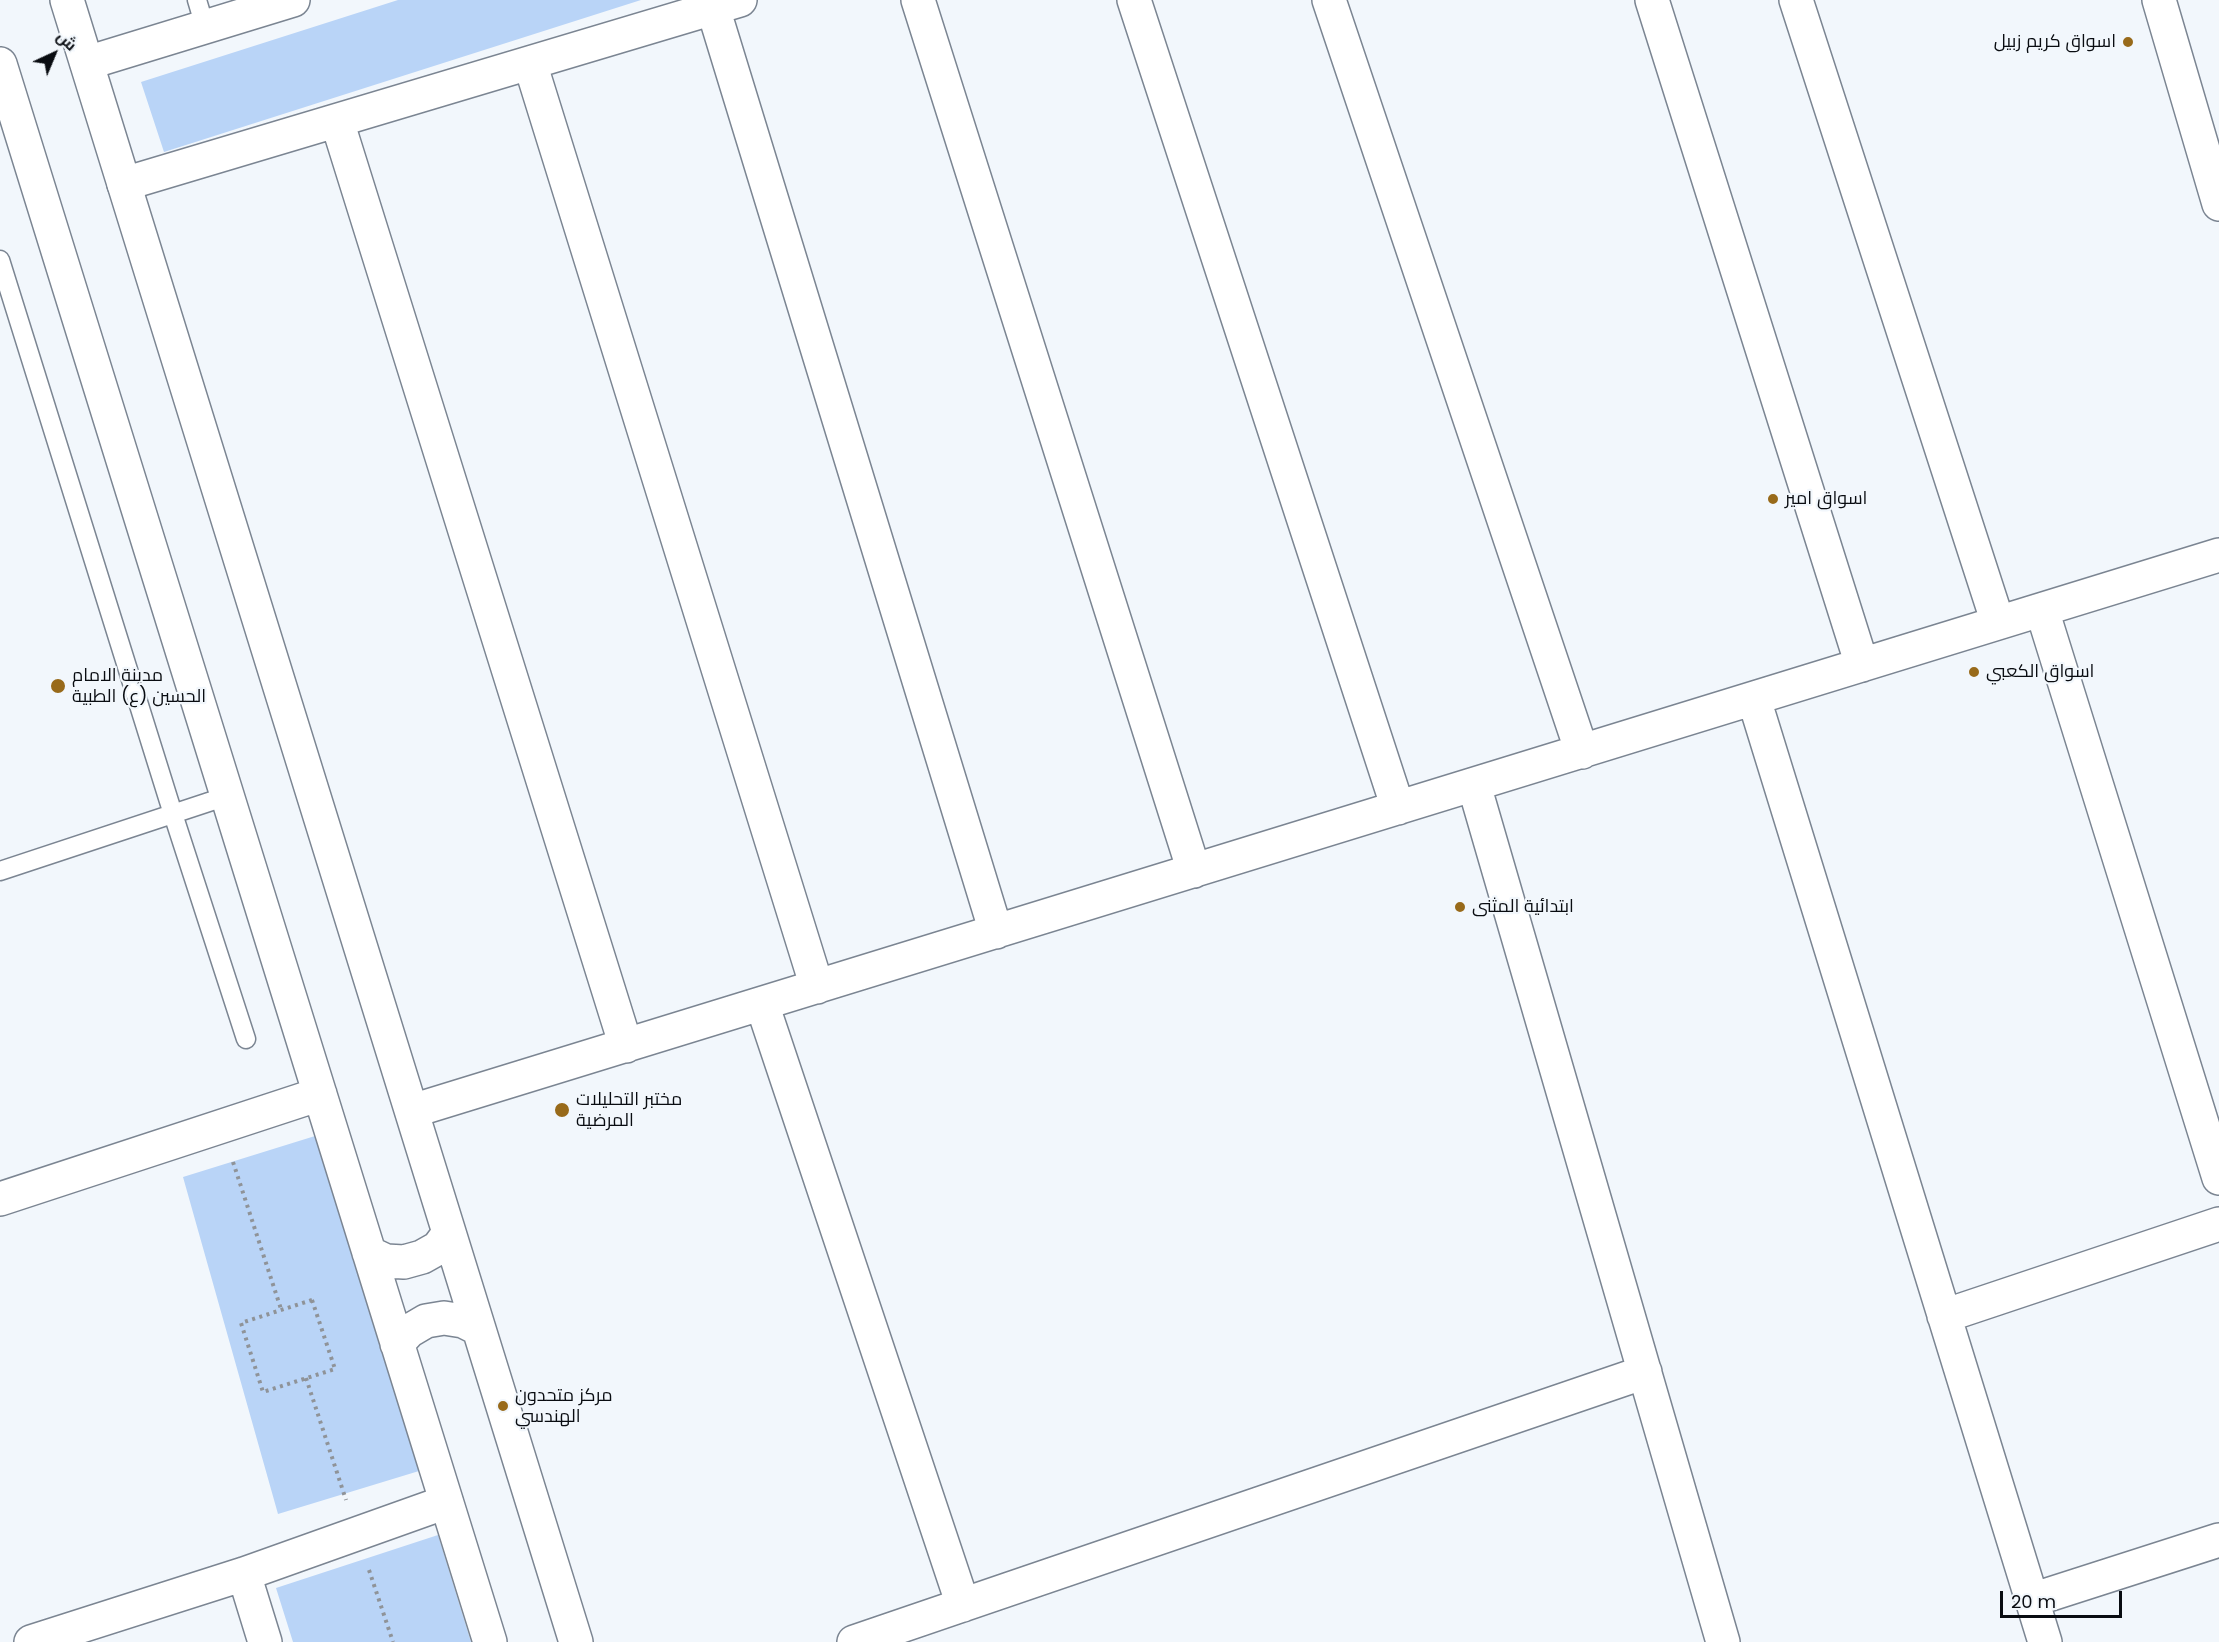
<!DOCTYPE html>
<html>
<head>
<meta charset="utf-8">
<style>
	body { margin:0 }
	#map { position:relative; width:2219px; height:1642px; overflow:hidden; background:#f2f7fc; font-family:Poppins,Cairo,sans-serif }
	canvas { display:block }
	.north { position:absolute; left:24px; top:24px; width:60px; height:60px; -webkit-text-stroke:4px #f2f7fc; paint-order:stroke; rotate:44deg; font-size:16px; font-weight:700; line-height:24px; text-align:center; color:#090c11 }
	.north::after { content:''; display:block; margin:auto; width:21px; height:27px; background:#090c11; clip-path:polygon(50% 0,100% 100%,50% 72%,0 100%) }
	.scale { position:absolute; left:2000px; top:1591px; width:122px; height:27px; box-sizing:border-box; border:3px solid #090c11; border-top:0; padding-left:8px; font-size:18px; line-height:21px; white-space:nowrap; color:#090c11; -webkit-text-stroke:4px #f2f7fc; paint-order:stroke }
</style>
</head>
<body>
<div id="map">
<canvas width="2219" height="1642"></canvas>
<div class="north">ش</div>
<div class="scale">20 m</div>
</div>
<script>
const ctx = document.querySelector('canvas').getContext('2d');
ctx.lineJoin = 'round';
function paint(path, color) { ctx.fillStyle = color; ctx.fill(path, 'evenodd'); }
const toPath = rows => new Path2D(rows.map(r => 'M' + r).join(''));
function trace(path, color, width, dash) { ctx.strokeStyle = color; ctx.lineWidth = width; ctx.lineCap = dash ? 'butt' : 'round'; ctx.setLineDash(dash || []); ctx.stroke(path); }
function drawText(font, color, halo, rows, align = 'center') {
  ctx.font = font + ' Poppins,Cairo,sans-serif'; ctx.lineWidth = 4.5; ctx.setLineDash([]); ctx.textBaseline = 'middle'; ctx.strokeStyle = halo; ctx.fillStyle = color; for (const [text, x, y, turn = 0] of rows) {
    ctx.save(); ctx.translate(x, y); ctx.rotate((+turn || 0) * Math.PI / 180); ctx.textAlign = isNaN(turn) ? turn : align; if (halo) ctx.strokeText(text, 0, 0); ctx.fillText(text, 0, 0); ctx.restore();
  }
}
const green = toPath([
	[398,0,641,0,164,152,141,82],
	[315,1136,419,1471,278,1514,183,1177],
	[438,1535,471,1642,293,1642,276,1588]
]);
const path = toPath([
	[233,1162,281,1309],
	[312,1300,335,1369,263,1392,241,1323,312,1300],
	[306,1378,346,1500],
	[369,1570,393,1642]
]);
const service = toPath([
	[197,0,205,27],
	[0,260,173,814,246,1039],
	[0,871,227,796]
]);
const minor = toPath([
	[918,0,1194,871],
	[1134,0,1398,808],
	[1329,0,1582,752],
	[1652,0,1862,665],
	[1796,0,1998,623],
	[2159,0,2219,204],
	[713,8,996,932],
	[87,63,293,0],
	[530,63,817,987],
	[337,121,626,1046],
	[124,184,740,0],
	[2042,610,2219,1178],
	[1754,699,2045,1642],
	[1474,785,1723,1642],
	[762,1004,963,1605],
	[412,1111,2219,555],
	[1944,1316,2219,1224],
	[244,1574,265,1642],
	[2032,1600,2219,1540],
	[31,1642,244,1574,446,1502],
	[854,1642,1645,1372]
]);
const tertiary = toPath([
	[67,0,576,1642],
	[0,64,490,1642],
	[0,1199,320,1094],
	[369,1253,386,1261,404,1262,422,1257,438,1248,449,1233],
	[397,1344,409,1331,426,1321,444,1318,463,1321,479,1329]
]);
const markers = [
	[2128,42,6,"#986a1a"],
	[1773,499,6,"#986a1a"],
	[1974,672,6,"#986a1a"],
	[58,686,8,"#986a1a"],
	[1460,907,6,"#986a1a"],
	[562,1110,8,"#986a1a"],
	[503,1406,6,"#986a1a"]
];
const poiNames = [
	["اسواق كريم زبيل",2116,42,"right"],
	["اسواق امير",1785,499],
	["اسواق الكعبي",1986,672],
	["مدينة الامام",72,676],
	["الحسين (ع) الطبية",72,697],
	["ابتدائية المثنى",1472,907],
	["مختبر التحليلات",576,1100],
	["المرضية",576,1121],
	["مركز متحدون",515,1396],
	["الهندسي",515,1417]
];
paint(green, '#b9d4f7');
trace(service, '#7b8592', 21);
trace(minor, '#7b8592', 36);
trace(tertiary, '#7b8592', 36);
trace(path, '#8f9398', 4, [3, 4.5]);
trace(service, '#fff', 18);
trace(minor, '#fff', 33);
trace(tertiary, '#fff', 33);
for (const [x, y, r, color] of markers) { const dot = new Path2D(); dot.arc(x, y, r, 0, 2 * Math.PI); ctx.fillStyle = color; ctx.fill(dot); trace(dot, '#f2f7fc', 2); }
drawText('18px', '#090c11', '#f2f7fc', poiNames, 'left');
</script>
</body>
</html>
